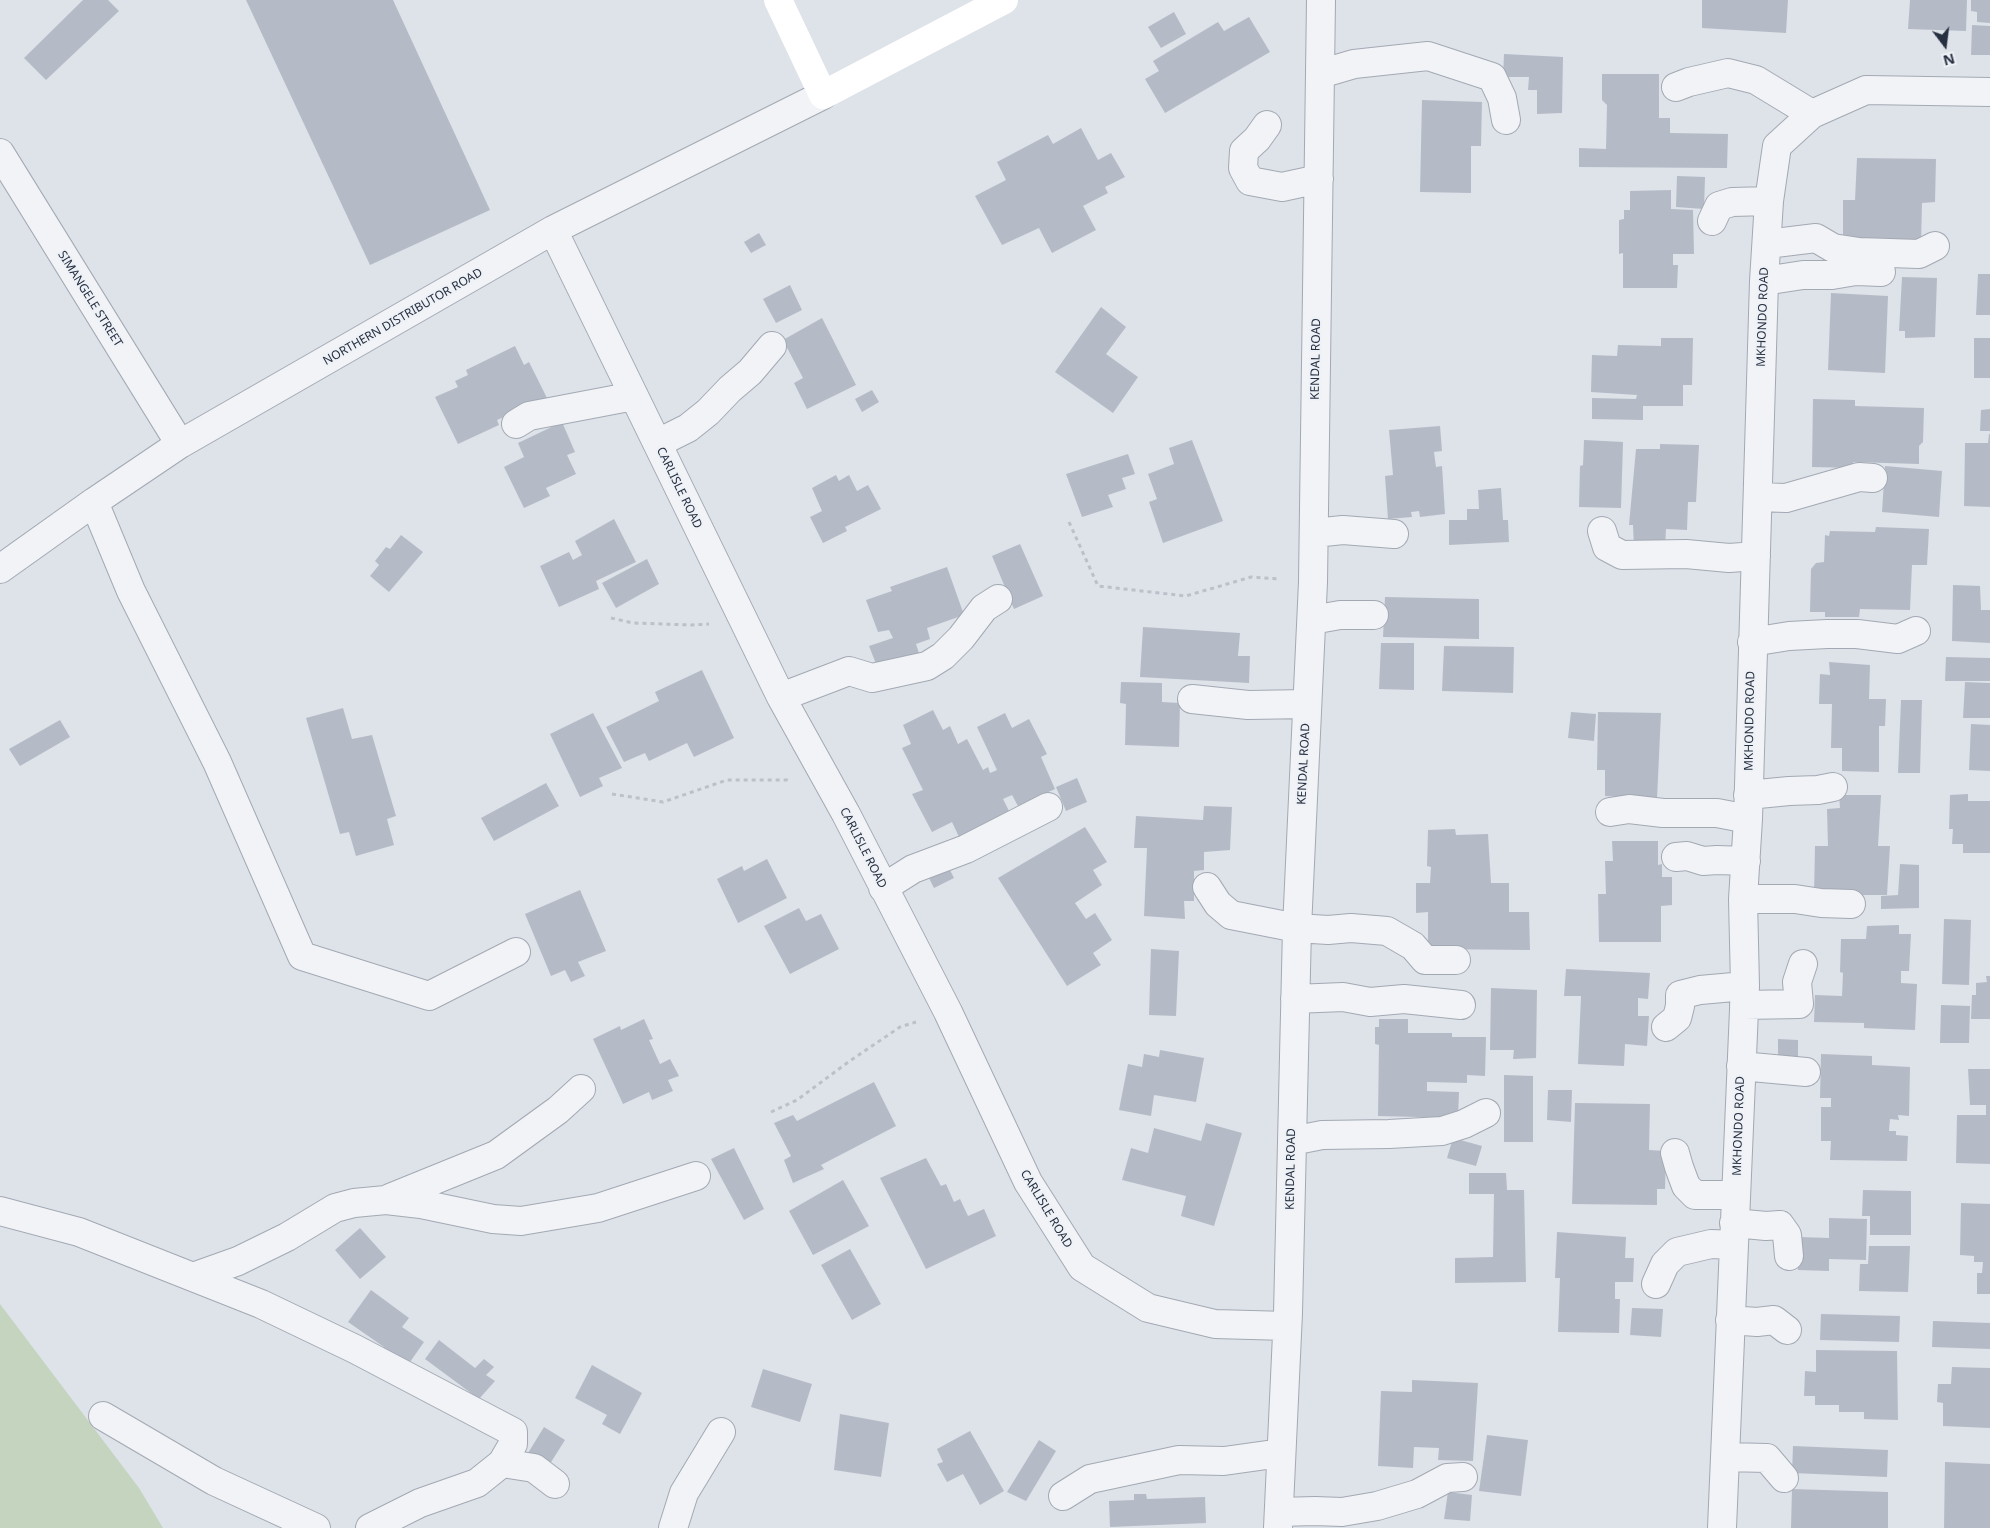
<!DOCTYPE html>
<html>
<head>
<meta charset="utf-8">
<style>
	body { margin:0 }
	#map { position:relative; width:1990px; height:1528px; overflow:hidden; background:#dee2e9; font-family:"Noto Sans",sans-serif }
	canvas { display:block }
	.north { position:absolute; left:1920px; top:20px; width:50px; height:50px; -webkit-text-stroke:4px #eef1f6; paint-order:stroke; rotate:165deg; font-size:14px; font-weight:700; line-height:20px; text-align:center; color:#263041 }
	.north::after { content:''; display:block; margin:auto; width:18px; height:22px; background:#263041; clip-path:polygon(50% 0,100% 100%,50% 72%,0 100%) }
</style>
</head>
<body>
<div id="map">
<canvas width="1990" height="1528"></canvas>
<div class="north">N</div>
</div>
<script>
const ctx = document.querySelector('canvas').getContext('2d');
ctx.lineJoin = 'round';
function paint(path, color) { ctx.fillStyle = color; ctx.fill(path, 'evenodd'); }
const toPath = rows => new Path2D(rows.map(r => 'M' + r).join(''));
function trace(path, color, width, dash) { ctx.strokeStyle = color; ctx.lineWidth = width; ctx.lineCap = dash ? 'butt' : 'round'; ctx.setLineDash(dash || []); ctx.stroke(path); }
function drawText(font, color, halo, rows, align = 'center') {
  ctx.font = font + ' "Noto Sans",sans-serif'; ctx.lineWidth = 4; ctx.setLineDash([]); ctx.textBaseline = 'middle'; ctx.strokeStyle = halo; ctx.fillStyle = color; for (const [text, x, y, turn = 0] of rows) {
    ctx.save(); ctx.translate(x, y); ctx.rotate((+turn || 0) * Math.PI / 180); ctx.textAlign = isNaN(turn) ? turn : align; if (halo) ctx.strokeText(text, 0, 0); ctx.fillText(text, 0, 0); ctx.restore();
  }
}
const green = toPath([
	[0,1304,139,1488,163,1528,0,1528]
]);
const building = toPath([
	[83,0,108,0,119,11,46,80,24,58],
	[246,0,393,0,490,210,370,265],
	[1702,0,1788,0,1786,33,1702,28],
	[1910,0,1967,0,1966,31,1908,29],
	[1971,0,1990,0,1990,23,1977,22,1977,12,1971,11],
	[1174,12,1186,34,1161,48,1148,27],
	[1249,17,1270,52,1165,113,1145,79,1159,71,1153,61,1218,22,1224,31],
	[1972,25,1990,26,1990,55,1971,55],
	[1504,54,1563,57,1562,113,1537,114,1537,90,1528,90,1529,77,1503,77],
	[1602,74,1659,74,1659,118,1670,118,1670,133,1728,134,1727,168,1579,167,1579,148,1606,149,1607,105,1602,100],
	[1422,100,1482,102,1481,146,1471,146,1471,193,1420,192],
	[1081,128,1098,160,1111,153,1125,177,1105,187,1108,193,1083,206,1096,230,1052,253,1039,228,1002,245,975,196,1006,180,997,162,1048,135,1053,144],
	[1857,158,1936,159,1935,202,1922,203,1921,244,1843,243,1843,200,1855,200],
	[1677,176,1705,177,1704,209,1676,207],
	[1671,190,1671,209,1693,210,1694,254,1673,254,1673,265,1678,265,1677,288,1623,288,1623,253,1619,254,1619,220,1624,219,1624,210,1630,210,1630,191],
	[759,233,766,245,751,253,744,242],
	[1978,274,1990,274,1990,315,1976,315],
	[1902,277,1937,278,1935,337,1905,338,1905,331,1899,331],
	[790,285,802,310,776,323,763,299],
	[1831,293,1888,296,1885,373,1828,370],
	[1101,307,1126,327,1106,354,1138,377,1113,413,1055,372],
	[822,318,856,385,807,409,794,383,803,378,783,340],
	[1661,338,1693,338,1692,385,1683,385,1683,406,1643,406,1643,420,1592,419,1592,398,1636,399,1637,395,1591,392,1592,355,1617,356,1618,345,1661,346],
	[1974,338,1990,338,1990,378,1974,378],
	[515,346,524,365,529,362,547,398,497,420,499,425,458,444,435,397,458,387,455,381,468,375,466,370],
	[872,390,879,402,862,412,855,399],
	[1813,399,1855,400,1855,406,1924,408,1923,442,1919,446,1919,464,1853,462,1853,468,1812,467],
	[1990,409,1990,431,1980,431,1981,410],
	[562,422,575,452,567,455,576,474,546,488,550,496,524,508,504,467,524,457,518,443],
	[1440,426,1442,451,1434,452,1436,467,1442,466,1445,514,1420,517,1419,511,1411,512,1412,517,1388,519,1385,476,1393,475,1389,430],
	[1989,434,1990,434,1990,507,1964,506,1965,443,1988,443],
	[1192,440,1223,521,1163,543,1149,502,1157,499,1148,474,1174,464,1169,448],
	[1584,440,1623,442,1621,508,1579,507,1580,466,1583,465],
	[1660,444,1699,445,1696,502,1688,502,1687,530,1666,529,1665,549,1634,547,1633,525,1629,525,1636,449,1660,449],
	[1128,454,1135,474,1122,478,1126,489,1108,495,1113,507,1082,517,1066,474],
	[1885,466,1942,471,1939,517,1882,512],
	[836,475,839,481,849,475,857,491,868,485,881,509,845,527,847,531,823,543,810,517,822,511,812,488],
	[1501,488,1503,520,1508,520,1509,542,1449,545,1449,520,1467,520,1467,509,1479,509,1478,490],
	[614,519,636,562,596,581,599,589,559,607,540,566,569,552,573,560,582,555,575,541],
	[1876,527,1929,529,1927,565,1912,565,1910,610,1860,609,1859,617,1825,617,1825,612,1810,612,1811,569,1816,563,1824,562,1825,535,1829,536,1830,531,1875,532],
	[401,535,423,552,389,592,370,576,379,565,375,561,386,547,390,549],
	[1020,544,1043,596,1014,609,992,556],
	[647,559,659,584,616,608,602,583],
	[947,567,964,615,927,628,930,639,916,644,919,653,878,669,869,646,893,638,889,630,878,632,866,600,892,591,890,587],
	[1953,585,1980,586,1981,610,1990,610,1990,643,1952,641],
	[1385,597,1479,599,1479,639,1383,637],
	[1143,627,1240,633,1238,656,1250,656,1249,683,1140,677],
	[1381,643,1414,643,1414,690,1379,689],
	[1444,646,1514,647,1513,693,1442,691],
	[1946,657,1990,658,1990,681,1945,681],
	[1829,662,1870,665,1869,699,1886,699,1885,726,1879,726,1879,772,1842,771,1842,748,1831,748,1832,704,1819,704,1820,674,1830,675],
	[702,670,734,738,694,757,687,743,649,761,645,753,624,762,606,727,659,701,655,692],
	[1121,682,1162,683,1162,702,1180,703,1179,747,1125,745,1126,704,1120,703],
	[1965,682,1990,683,1990,718,1963,718],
	[1901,700,1922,700,1920,773,1898,773],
	[343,708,352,739,372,735,396,816,387,819,394,845,356,856,349,832,340,834,306,718],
	[933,710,943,730,950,726,958,744,967,739,983,770,988,767,990,773,997,770,977,727,1005,713,1012,728,1029,719,1047,754,1041,757,1055,789,1018,806,1012,795,1003,799,1011,815,960,839,952,822,932,832,912,794,923,790,902,748,911,744,903,725],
	[1571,712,1596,714,1594,741,1568,738],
	[1598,712,1661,713,1657,799,1605,796,1605,770,1597,770],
	[593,713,622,768,599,778,603,786,580,797,550,734],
	[60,720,70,737,20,766,9,749],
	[1971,724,1990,725,1990,771,1969,770],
	[1077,778,1087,802,1066,811,1056,787],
	[546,783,559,806,494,841,481,818],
	[1968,794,1968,801,1990,801,1990,853,1963,853,1963,844,1952,844,1953,829,1949,829,1950,795],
	[1839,795,1881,795,1878,846,1890,846,1887,895,1814,895,1815,846,1828,846,1827,809,1840,808],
	[1204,806,1232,807,1230,850,1204,852,1204,870,1194,871,1194,901,1184,901,1185,919,1144,916,1147,848,1134,848,1136,816,1203,820],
	[1085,827,1107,862,1093,870,1102,885,1075,903,1086,919,1095,913,1112,940,1093,953,1101,965,1067,986,998,878],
	[1455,829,1456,835,1488,834,1491,883,1509,883,1509,912,1529,912,1530,950,1428,949,1428,912,1416,913,1416,883,1430,883,1431,867,1427,866,1428,830],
	[1612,841,1658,841,1658,865,1662,864,1662,877,1672,877,1672,905,1661,906,1661,942,1599,942,1598,894,1606,894,1605,861,1613,861],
	[767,859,787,898,738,923,717,879,742,866,744,871],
	[1900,864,1919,865,1919,908,1881,909,1881,896,1898,895],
	[948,866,954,878,934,888,928,876],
	[580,890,606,951,578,962,585,976,571,982,565,970,551,976,525,914],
	[799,908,806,921,821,914,839,949,790,974,764,926],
	[1944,919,1971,920,1969,985,1942,984],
	[1899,925,1899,934,1911,934,1909,971,1901,971,1901,983,1917,984,1915,1030,1864,1028,1864,1023,1814,1022,1815,995,1842,996,1843,973,1840,972,1841,939,1866,939,1867,926],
	[1151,949,1179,951,1176,1016,1149,1015],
	[1566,969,1650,973,1648,999,1638,998,1638,1016,1649,1016,1647,1046,1625,1044,1624,1066,1578,1064,1581,996,1564,996],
	[1986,976,1990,976,1990,1019,1971,1019,1972,995,1976,995,1976,983,1987,982],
	[1491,988,1537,990,1536,1058,1513,1059,1514,1050,1490,1050],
	[1941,1005,1970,1006,1969,1043,1940,1043],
	[644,1019,653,1039,649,1040,660,1064,670,1059,679,1076,668,1080,673,1091,652,1100,649,1092,623,1104,593,1039,620,1026,621,1030],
	[1379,1019,1408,1019,1408,1033,1452,1033,1452,1037,1486,1037,1485,1076,1467,1075,1467,1083,1427,1082,1427,1091,1459,1092,1458,1118,1378,1116,1379,1045,1375,1044,1375,1027,1379,1027],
	[1778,1039,1798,1040,1798,1059,1778,1058],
	[1160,1050,1204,1058,1196,1102,1154,1095,1151,1116,1119,1110,1128,1064,1142,1067,1144,1054,1159,1057],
	[1821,1054,1872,1056,1872,1065,1910,1067,1909,1116,1898,1115,1899,1120,1890,1119,1889,1131,1896,1131,1896,1135,1908,1136,1907,1161,1830,1160,1831,1141,1821,1141,1821,1107,1831,1107,1831,1098,1820,1098],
	[1968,1069,1990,1069,1990,1164,1956,1163,1957,1115,1986,1115,1986,1105,1970,1105],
	[1504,1075,1533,1076,1533,1142,1504,1142],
	[874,1082,896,1126,821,1165,824,1169,793,1183,784,1160,791,1156,774,1123,793,1115,797,1121],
	[1548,1090,1572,1090,1571,1122,1547,1120],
	[1575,1103,1650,1104,1649,1150,1666,1151,1665,1189,1657,1189,1657,1205,1572,1204],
	[1206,1123,1242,1133,1214,1226,1181,1216,1186,1196,1122,1180,1131,1148,1148,1153,1154,1128,1201,1141],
	[1453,1138,1482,1146,1476,1166,1447,1158],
	[734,1148,764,1209,744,1220,711,1159],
	[926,1158,941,1186,946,1184,954,1202,960,1199,968,1216,984,1209,996,1236,926,1269,880,1178],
	[1469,1173,1506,1173,1507,1190,1524,1190,1526,1282,1455,1283,1455,1258,1493,1257,1494,1194,1469,1194],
	[843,1180,869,1226,813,1255,789,1211],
	[1863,1190,1911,1191,1911,1235,1870,1235,1870,1216,1862,1216],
	[1961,1203,1990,1204,1990,1294,1977,1294,1977,1273,1982,1273,1983,1262,1974,1262,1974,1256,1960,1255],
	[1829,1218,1867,1219,1866,1260,1829,1259,1829,1271,1798,1270,1799,1237,1829,1238],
	[360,1228,386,1257,360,1279,335,1250],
	[1557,1232,1626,1237,1625,1258,1634,1258,1633,1282,1615,1282,1615,1299,1620,1299,1619,1333,1558,1332,1560,1278,1555,1278],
	[1869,1246,1910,1246,1908,1292,1859,1291,1860,1264,1868,1264],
	[850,1249,881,1304,852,1320,821,1265],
	[371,1290,409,1318,402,1327,424,1342,403,1372,379,1356,384,1347,348,1322],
	[1632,1308,1663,1309,1661,1337,1630,1335],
	[1821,1314,1900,1316,1899,1342,1820,1340],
	[1933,1321,1990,1323,1990,1349,1932,1347],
	[439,1340,475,1368,484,1359,494,1367,486,1375,495,1381,479,1399,425,1359],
	[1816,1350,1897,1351,1898,1420,1864,1419,1864,1412,1839,1412,1839,1405,1815,1405,1815,1396,1804,1396,1805,1371,1816,1372],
	[592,1365,642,1393,620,1434,602,1424,607,1415,575,1398],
	[1952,1367,1990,1368,1990,1428,1943,1426,1943,1403,1937,1402,1938,1384,1951,1384],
	[763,1369,812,1384,800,1422,751,1407],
	[1412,1380,1478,1383,1473,1461,1438,1460,1439,1448,1414,1447,1413,1468,1378,1466,1381,1391,1412,1392],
	[840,1414,889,1423,881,1477,834,1470],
	[544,1427,565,1440,548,1467,528,1453],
	[970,1431,1004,1491,980,1505,963,1474,947,1482,937,1464,943,1462,937,1449],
	[1487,1435,1528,1440,1521,1496,1479,1491],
	[1039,1440,1056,1451,1026,1501,1007,1492],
	[1793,1446,1888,1450,1887,1477,1792,1473],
	[1945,1462,1990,1464,1990,1528,1944,1528],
	[1792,1489,1888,1492,1888,1528,1791,1528],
	[1448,1492,1472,1495,1470,1521,1444,1519],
	[1134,1494,1146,1494,1147,1499,1205,1497,1206,1523,1110,1527,1109,1501,1134,1500]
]);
const path = toPath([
	[1069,522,1098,586,1186,596,1251,577,1280,579],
	[611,618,633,623,692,625,709,624],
	[612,794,663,802,727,780,787,780,789,781],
	[771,1112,797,1100,847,1063,900,1027,916,1022]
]);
const street = toPath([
	[1320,74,1354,64,1428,56,1492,77,1502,98,1506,120],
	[1676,87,1689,82,1728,73,1756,80,1812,114],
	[1267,125,1257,139,1244,151,1243,168,1250,181,1282,187,1319,179],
	[0,153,180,444],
	[1712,221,1719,206,1732,202,1769,201],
	[553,230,781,697,846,814,948,1012,1028,1182,1082,1267,1148,1308,1215,1324,1287,1326],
	[1767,244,1816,238,1833,248,1859,252,1919,254,1935,246],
	[1764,281,1803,275,1832,275,1856,271,1881,272],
	[516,424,529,416,634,396],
	[658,443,688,428,708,412,730,389,750,372,772,346],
	[1758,497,1786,498,1859,477,1873,478],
	[94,502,131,591,217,762,302,956,429,996,516,952],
	[1602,531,1607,547,1622,555,1686,554,1729,558,1756,556],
	[1314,533,1343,530,1394,534],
	[0,569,94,502,180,444,553,230,823,95],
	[1312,620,1340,615,1374,615],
	[1752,642,1789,636,1827,634,1857,634,1898,639,1916,631],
	[781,697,849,671,872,678,927,666,943,656,961,638,984,608,998,599],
	[1192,699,1248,705,1307,704],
	[1748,795,1789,791,1818,790,1833,787],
	[1610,812,1629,809,1663,813,1717,813,1748,819],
	[1676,857,1687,856,1703,861,1717,860,1746,861],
	[1207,887,1218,904,1231,915,1297,928,1328,930,1351,928,1387,931,1413,946,1425,960,1456,960],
	[883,888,913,869,966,849,1048,807],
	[1743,899,1795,899,1821,903,1851,904],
	[1295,999,1343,997,1370,1002,1404,999,1461,1005],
	[1744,1005,1799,1004,1797,982,1803,964],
	[1666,1027,1677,1018,1680,1006,1680,995,1700,990,1745,986],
	[1741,1066,1806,1072],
	[1292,1141,1322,1135,1389,1134,1442,1131,1464,1124,1486,1113],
	[1675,1153,1679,1167,1686,1186,1695,1195,1736,1195],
	[390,1198,496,1155,558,1110,581,1089],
	[0,1211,79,1232,261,1304,355,1349,513,1432,513,1444,502,1463],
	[1734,1223,1766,1226,1780,1225,1787,1235,1789,1256],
	[193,1277,238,1261,287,1237,335,1208,354,1203,386,1200,421,1204,493,1219,521,1221,598,1208,696,1176],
	[1656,1284,1665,1264,1677,1252,1711,1244,1734,1245],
	[1730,1320,1757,1322,1774,1320,1787,1330],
	[103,1416,214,1481,316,1528],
	[1725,1457,1767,1458,1784,1478],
	[1063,1496,1090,1479,1179,1460,1224,1461,1281,1453],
	[1279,1512,1315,1511,1342,1512,1377,1506,1417,1494,1447,1478,1463,1477],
	[370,1528,420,1503,477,1483,502,1463,534,1468,555,1484],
	[673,1528,684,1493,721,1432],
	[1278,1528,1288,1313,1297,928,1313,582,1321,0],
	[1722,1528,1745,986,1743,899,1748,819,1764,281,1769,201,1777,146,1812,114,1866,90,1990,92]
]);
const secondary = toPath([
	[778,0,823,95,1004,0]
]);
const streetNames = [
	["SIMANGELE STREET",90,299,58],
	["NORTHERN DISTRIBUTOR ROAD",403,317,-30],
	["MKHONDO ROAD",1763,317,-88],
	["KENDAL ROAD",1316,359,-89],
	["CARLISLE ROAD",679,488,64],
	["MKHONDO ROAD",1750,721,-89],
	["KENDAL ROAD",1304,764,-87],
	["CARLISLE ROAD",863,848,63],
	["MKHONDO ROAD",1739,1126,-88],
	["KENDAL ROAD",1291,1169,-89],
	["CARLISLE ROAD",1046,1209,59]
];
paint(green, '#c4d4bf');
paint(building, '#b5bbc6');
trace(street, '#a3a9b3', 30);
trace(path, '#bcc0c8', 3, [4, 4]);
trace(street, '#f1f3f7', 28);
trace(secondary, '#fff', 28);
drawText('12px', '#263041', '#eef1f6', streetNames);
</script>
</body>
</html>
